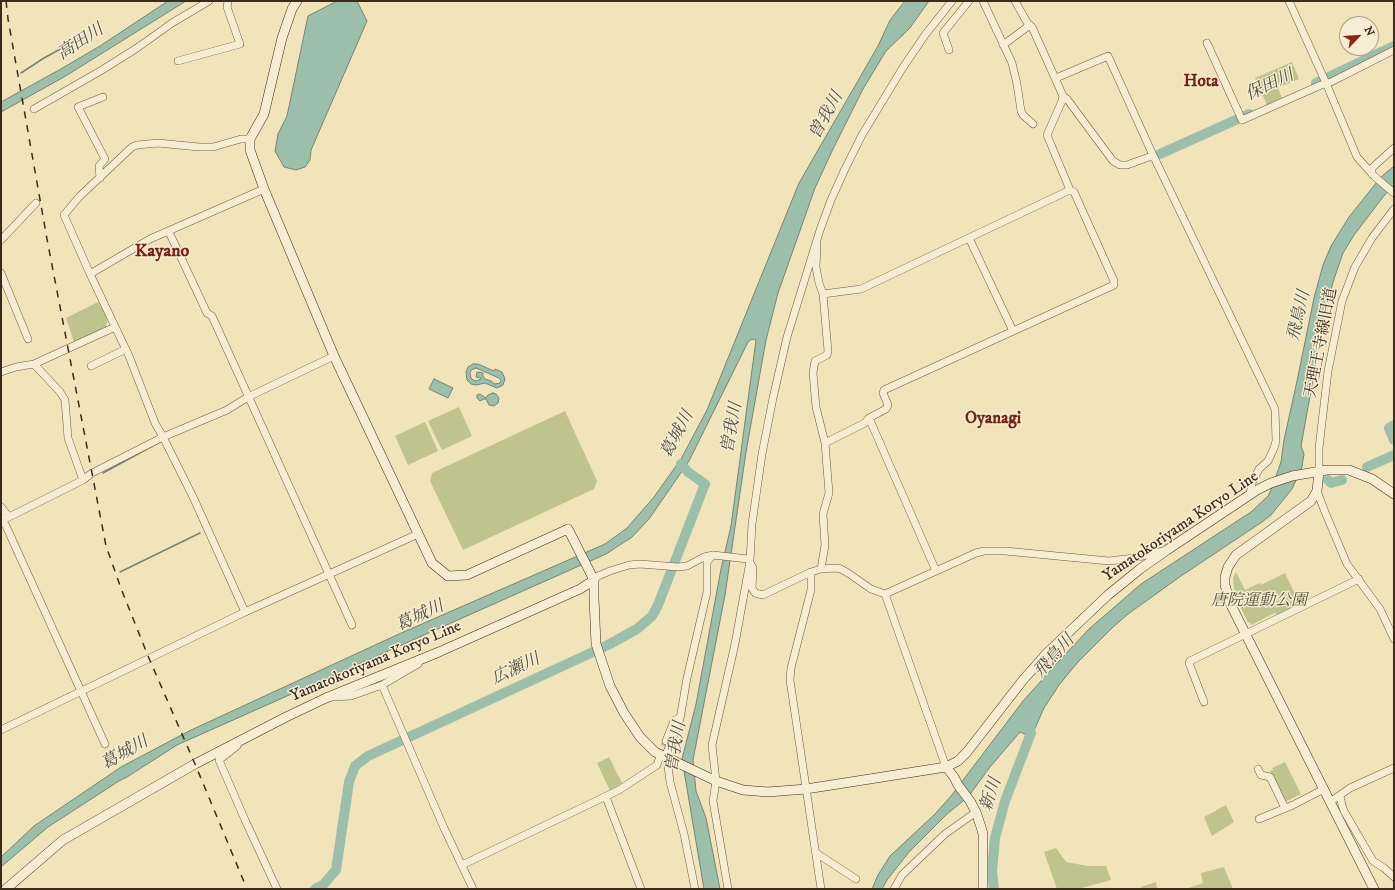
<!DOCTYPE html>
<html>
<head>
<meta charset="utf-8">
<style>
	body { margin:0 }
	#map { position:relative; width:1395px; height:890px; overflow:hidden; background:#f2e4ba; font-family:"IM FELL DW Pica",serif }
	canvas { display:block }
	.frame { position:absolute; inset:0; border:2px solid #3c2a1d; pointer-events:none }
	.north { position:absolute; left:1339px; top:16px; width:40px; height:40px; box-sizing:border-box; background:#f7edd2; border:1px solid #ac9f8a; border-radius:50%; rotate:65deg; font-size:11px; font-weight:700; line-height:16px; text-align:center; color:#3c2a1d }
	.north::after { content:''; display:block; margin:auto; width:14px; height:18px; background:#8f2418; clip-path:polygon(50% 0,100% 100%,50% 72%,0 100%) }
</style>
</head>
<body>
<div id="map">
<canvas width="1395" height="890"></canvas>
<div class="frame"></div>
<div class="north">N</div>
</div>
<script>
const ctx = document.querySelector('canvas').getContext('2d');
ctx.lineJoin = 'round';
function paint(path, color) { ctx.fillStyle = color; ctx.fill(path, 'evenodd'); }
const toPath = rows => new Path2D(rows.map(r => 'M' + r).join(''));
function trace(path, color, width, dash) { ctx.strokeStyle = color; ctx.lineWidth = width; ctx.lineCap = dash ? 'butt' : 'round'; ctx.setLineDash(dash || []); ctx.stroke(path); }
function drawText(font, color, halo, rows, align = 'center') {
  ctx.font = font + ' "IM FELL DW Pica","Noto Serif JP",serif'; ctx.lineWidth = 3; ctx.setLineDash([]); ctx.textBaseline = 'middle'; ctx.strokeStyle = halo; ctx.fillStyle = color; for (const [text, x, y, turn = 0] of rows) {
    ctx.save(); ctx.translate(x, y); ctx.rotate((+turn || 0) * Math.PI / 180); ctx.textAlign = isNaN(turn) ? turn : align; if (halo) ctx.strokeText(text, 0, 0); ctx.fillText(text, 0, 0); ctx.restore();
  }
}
const green = toPath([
	[1292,62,1299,79,1278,88,1282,98,1267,105,1255,78],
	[98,302,106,315,107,322,106,327,102,330,74,342,66,318],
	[459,407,472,436,442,450,428,421],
	[565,411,597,481,594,489,463,550,430,481,432,473],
	[425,422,438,451,408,465,395,436],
	[1236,572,1245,590,1260,583,1261,585,1285,573,1300,604,1277,615,1275,613,1251,625,1250,622,1248,623,1235,595,1233,578],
	[609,757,622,783,610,791,597,763],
	[1285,762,1301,794,1285,802,1270,771,1273,770,1272,768],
	[1226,805,1234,822,1212,836,1204,817],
	[1056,848,1066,862,1088,866,1106,866,1111,880,1078,889,1057,889,1044,852],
	[1224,867,1233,889,1186,889,1203,883,1201,873],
	[1156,882,1157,889,1142,889,1141,887]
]);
const water = toPath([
	[168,1,186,1,64,77,1,112,1,102,59,70,100,46,168,1],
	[337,1,357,1,367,21,311,150,310,160,305,167,296,170,284,167,275,151,278,134,287,116,308,16,337,1],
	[905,1,929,1,909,29,886,51,863,89,833,149,815,188,778,293,766,340,746,452,725,595,693,760,696,791,706,818,720,889,704,889,682,759,696,704,721,569,731,526,756,340,752,339,748,342,689,461,649,519,632,537,606,554,177,745,127,777,119,781,48,827,1,867,1,857,34,826,121,767,189,731,399,634,605,544,627,528,654,497,681,459,707,410,799,183,878,46,890,20,905,1],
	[1394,166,1394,185,1383,197,1354,235,1343,253,1334,279,1330,293,1319,346,1301,446,1304,454,1302,467,1292,489,1271,515,1262,522,1181,576,1128,614,1112,628,1078,662,1059,685,1044,708,1031,737,1020,732,990,767,968,797,947,814,909,852,887,880,882,889,872,889,878,875,890,856,935,814,951,796,1023,701,1059,661,1089,629,1141,584,1251,512,1268,496,1271,490,1281,462,1284,440,1297,381,1314,298,1323,265,1331,246,1349,217,1381,177,1394,166],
	[473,364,478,364,494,371,495,369,502,372,505,379,503,385,497,388,485,383,476,385,471,384,467,380,466,372,468,367,473,364],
	[476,368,499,378,501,380,500,383,495,384,491,381,485,379,483,376,483,373,477,372,476,377,481,378,481,379,476,381,473,380,471,378,470,373,471,370,476,368],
	[434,379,453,388,448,398,429,389,434,379],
	[493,393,496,394,499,398,498,403,494,406,489,405,486,399,484,399,480,401,477,398,477,395,480,394,486,398,488,395,493,393]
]);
const stream = toPath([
	[21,73,44,58,84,36],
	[103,473,158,443],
	[120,572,200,533]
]);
const river = toPath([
	[1316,83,1394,46],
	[1160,154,1249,114],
	[1394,425,1389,428,1394,440],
	[1367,467,1394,455],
	[1328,480,1331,483,1342,480],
	[315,889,323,885,336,870,349,782,355,766,368,756,608,645,637,629,652,616,658,605,705,484,688,472,681,464],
	[994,889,992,871,995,838,1005,801,1031,733,1027,724]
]);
const streetTunnel = toPath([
	[660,756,666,741]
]);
const street = toPath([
	[983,1,1012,63,1017,84,1021,111,1023,115,1033,124],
	[1015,1,1028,24,1032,27,1063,96,1067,99,1113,161,1120,165,1127,165,1149,157,1154,157],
	[1289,1,1326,83,1357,157,1374,176,1394,193],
	[1207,43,1242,120,1321,85,1331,82,1394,50],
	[1003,45,1030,25],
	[949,50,943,33,969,1],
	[178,61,240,44,227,7,228,1],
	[1056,78,1108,56,1152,153,1275,409,1276,441,1274,448,1268,461,1259,469,1252,483,1250,495],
	[34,109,102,70,137,48,172,23,209,1],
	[250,139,241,139,213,147,199,147,158,143,137,145,132,147,79,197,64,215,90,274,129,356,155,423,163,437,227,410,248,397,334,356],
	[1372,174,1372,168,1394,148],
	[100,178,99,166,105,159,78,107,103,97],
	[169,232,207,313,212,316,352,625],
	[969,238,1013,331],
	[1,240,36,203],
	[817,243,816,267,819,283,823,294,828,351,827,355,815,361,813,373,816,407,825,443,829,493,823,514,825,545,821,569],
	[1,273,28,339],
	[90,274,150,239,264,189],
	[823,294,861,289,1070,190],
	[34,364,60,392,65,400,68,438,83,480],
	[91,366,126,349],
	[1,372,16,367,34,364,115,327],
	[869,418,936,571],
	[825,443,865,423,869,418,886,409,888,405,883,393,884,390,1114,285,1114,281,1074,192,1070,190,1047,135,1062,101,1063,96],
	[1319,471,1319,448,1328,371,1342,301,1355,267,1372,238,1394,209],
	[1317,491,1325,512,1347,564,1380,609,1394,639],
	[1,507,9,517],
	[1,518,6,526,105,744],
	[3,520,83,480,92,473,163,437,194,499,245,612],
	[811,572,811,590,791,668,790,680,821,889],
	[594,580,598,576,610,571,629,565,640,564,678,567,687,566,704,557,713,555,748,559,753,568,752,588,755,593,763,595,767,593,811,572,821,569,837,568,841,569,848,573,871,589,885,594],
	[382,685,444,828,473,889],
	[332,697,351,696,382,685,418,664],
	[1204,702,1189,663,1190,661,1359,579],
	[1,730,245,612,418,534],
	[666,741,674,721,680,717],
	[237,746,219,760,245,820,277,889],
	[946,767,885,594,976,553,984,551,1005,551,1109,561,1134,558,1163,551],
	[1258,769,1261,775,1270,777,1285,808],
	[1340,796,1342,805,1344,811,1373,861,1384,868,1394,877],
	[606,797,641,889],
	[1330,802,1350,788,1394,768],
	[1259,819,1293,805,1324,789],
	[816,853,856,879],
	[462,865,619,790,657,765,660,756],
	[695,889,684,834,670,782,667,758,667,752,680,719,687,678,707,592,707,562,713,555],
	[728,889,713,801,716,781,712,745,735,644,750,561,752,524,762,454,773,398,787,337,820,230,831,200,845,169,862,135,902,69,925,35,952,1],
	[894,889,902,875,945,834,976,812]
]);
const secondary = toPath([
	[297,1,292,9,282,38,264,114,250,139,250,150,264,189,334,356,432,563,448,576,467,575,568,529,594,580],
	[1319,471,1317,491,1311,501,1236,555,1228,567,1225,577,1225,585,1230,603,1244,631,1374,889],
	[594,580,594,598,596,644,610,686,624,713,640,737,655,752,716,781,743,790,768,792,806,789,946,767,958,761,967,752,1023,680,1047,653,1108,595,1140,569,1167,550,1257,490,1271,483,1292,476,1327,470,1349,470,1372,479,1394,494],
	[946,767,954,777,958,785,970,801,976,812,981,827,983,834,983,889],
	[6,889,63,840,195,764,286,717,326,698,439,652,580,589,594,580]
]);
const rail = toPath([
	[6,1,8,19,47,239,106,546,122,591,148,656,195,764,247,889]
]);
const streetNames = [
	["天理王寺線旧道",1322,343,-79],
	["Yamatokoriyama Koryo Line",1181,527,-34],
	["Yamatokoriyama Koryo Line",376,662,-23]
];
const parkNames = [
	["唐院運動公園",1259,602]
];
const waterNames = [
	["高田川",81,43,-33],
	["保田川",1270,86,-25],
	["曽我川",827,116,-61],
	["飛鳥川",1300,316,-77],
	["曽我川",733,428,-80],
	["葛城川",678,435,-62],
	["葛城川",420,617,-25],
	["飛鳥川",1055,657,-48],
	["広瀬川",516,670,-25],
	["曽我川",677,747,-80],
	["葛城川",125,754,-30],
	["新川",992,795,-72]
];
const neighbourhoodNames = [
	["Hota",1201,82],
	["Oyanagi",993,419]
];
const quarterNames = [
	["Kayano",162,252]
];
paint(green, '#bfc38d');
paint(water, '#9cbfab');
trace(water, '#768372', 1);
trace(stream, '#768372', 1.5);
trace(river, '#9cbfab', 10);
trace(streetTunnel, '#cebf9b', 7, [7, 3.5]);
trace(street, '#6a5844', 8);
trace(secondary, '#3c2a1d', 10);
trace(street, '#f7edd2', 7);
trace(secondary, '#f7edd2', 9);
trace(rail, '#3c2a1d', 1.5, [7, 7]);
drawText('16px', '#3c2a1d', '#f7edd2', streetNames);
drawText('italic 16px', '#5d5039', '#f7edd2', parkNames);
drawText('italic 17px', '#544f40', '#f7edd2', waterNames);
drawText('bold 17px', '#7a1f14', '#f7edd2', neighbourhoodNames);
drawText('bold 18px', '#7a1f14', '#f7edd2', quarterNames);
</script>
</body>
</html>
